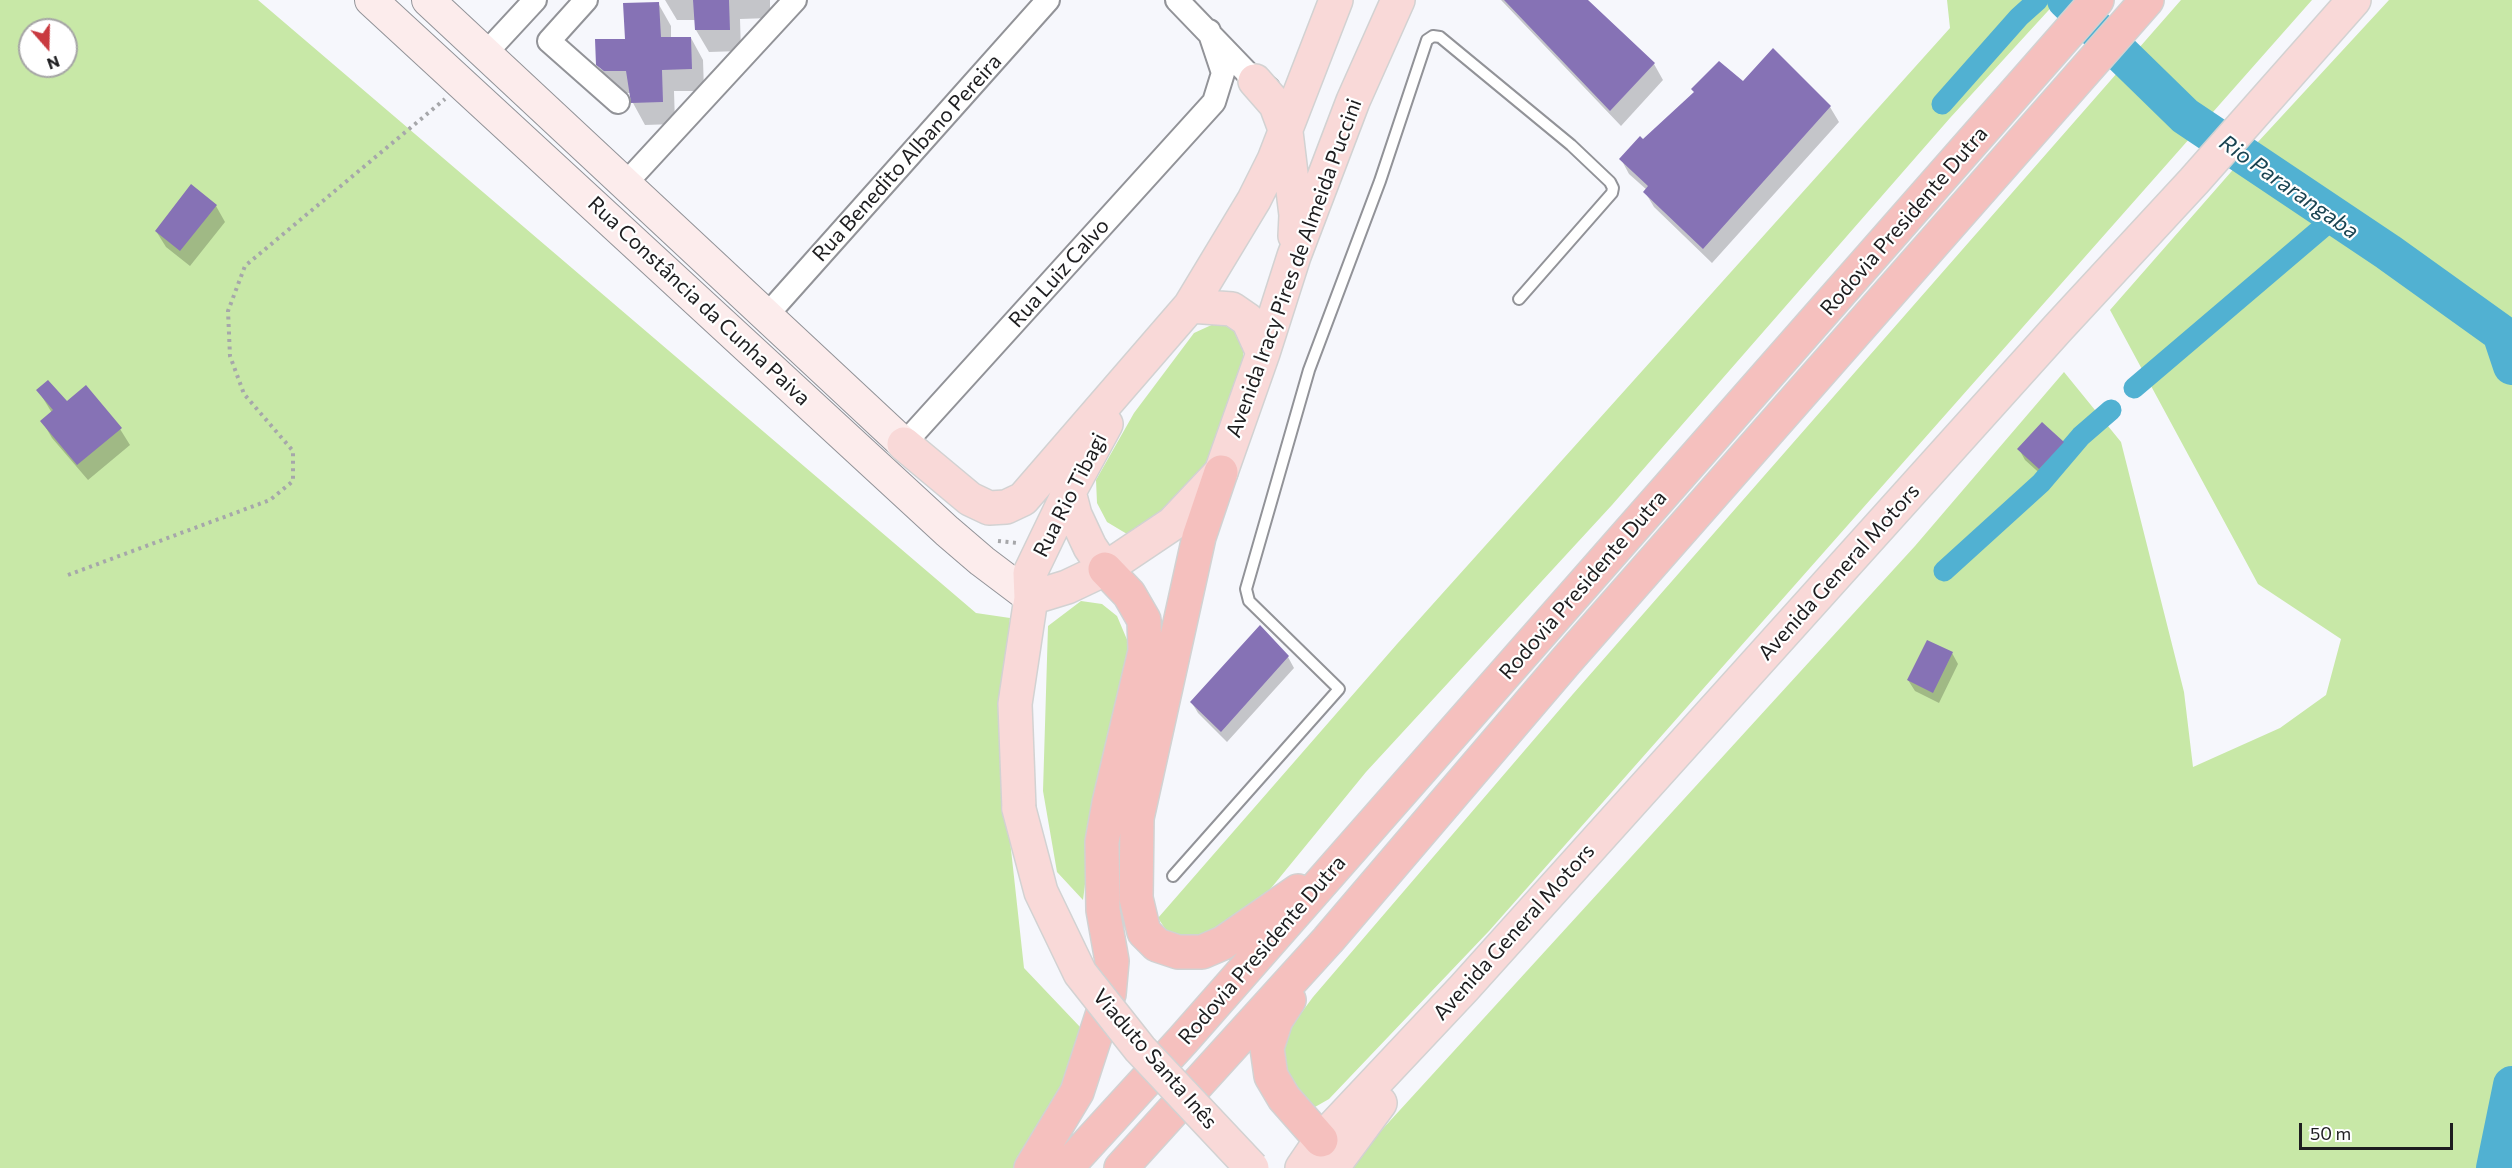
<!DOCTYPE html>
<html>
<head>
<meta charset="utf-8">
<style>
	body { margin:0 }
	#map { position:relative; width:2512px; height:1168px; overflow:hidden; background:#f6f7fc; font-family:Commissioner,sans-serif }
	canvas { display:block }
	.north { position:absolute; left:18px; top:18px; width:60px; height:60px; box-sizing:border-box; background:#fff; border:2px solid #a5a5a5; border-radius:50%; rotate:160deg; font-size:16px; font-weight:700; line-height:24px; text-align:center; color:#1d1d1f }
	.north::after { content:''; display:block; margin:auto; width:21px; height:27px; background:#c93a40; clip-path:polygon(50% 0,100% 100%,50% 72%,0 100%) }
	.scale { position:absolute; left:2299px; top:1123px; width:154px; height:27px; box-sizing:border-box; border:3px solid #1d1d1f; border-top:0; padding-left:8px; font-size:18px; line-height:21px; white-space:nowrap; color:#1d1d1f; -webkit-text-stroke:4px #fff; paint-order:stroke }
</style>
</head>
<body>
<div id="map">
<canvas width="2512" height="1168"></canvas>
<div class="north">N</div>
<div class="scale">50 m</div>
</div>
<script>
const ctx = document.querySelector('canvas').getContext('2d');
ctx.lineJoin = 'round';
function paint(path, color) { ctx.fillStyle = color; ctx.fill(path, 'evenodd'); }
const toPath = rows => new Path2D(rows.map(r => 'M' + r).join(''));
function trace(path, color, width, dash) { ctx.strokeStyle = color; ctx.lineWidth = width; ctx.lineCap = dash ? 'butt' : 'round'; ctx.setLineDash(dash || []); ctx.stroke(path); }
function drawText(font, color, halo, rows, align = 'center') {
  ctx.font = font + ' Commissioner,sans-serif'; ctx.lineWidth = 4.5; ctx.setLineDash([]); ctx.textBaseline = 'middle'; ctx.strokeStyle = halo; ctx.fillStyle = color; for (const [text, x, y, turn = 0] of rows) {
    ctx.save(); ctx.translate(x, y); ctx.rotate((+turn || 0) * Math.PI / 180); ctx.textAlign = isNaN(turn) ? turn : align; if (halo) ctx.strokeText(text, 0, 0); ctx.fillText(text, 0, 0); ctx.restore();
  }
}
const green = toPath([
	[0,0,258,0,976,613,1010,618,1007,647,1007,813,1024,968,1081,1028,1063,1094,1014,1168,0,1168],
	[30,30,66,30,66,66,30,66],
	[1947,0,2058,0,1950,118,1612,505,1366,772,1263,898,1222,934,1183,940,1166,930,1158,918,1397,644,1950,28],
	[2181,0,2312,0,1489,931,1329,1099,1315,1107,1294,1098,1279,1043,1313,997,1573,694],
	[2389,0,2512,0,2512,1085,2495,1168,1347,1168,1915,546,2064,372,2121,442,2184,692,2193,767,2280,728,2326,695,2341,639,2258,584,2110,310,2245,156],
	[1218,322,1232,329,1244,343,1243,361,1214,454,1196,481,1149,526,1127,534,1107,522,1097,503,1096,480,1134,413,1194,333],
	[1081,601,1102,604,1117,616,1128,642,1128,670,1096,799,1083,900,1057,872,1043,791,1048,626],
	[2512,1096,2512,1168,2500,1168]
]);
const shadow = toPath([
	[665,0,770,0,770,18,740,19,741,51,709,52,696,30,696,20,677,20],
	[1501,0,1586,0,1654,64,1663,80,1621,126],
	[658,3,671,26,671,38,691,38,703,60,704,91,674,91,675,124,645,125,633,103,631,93,618,93,611,87,598,64,626,40],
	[1773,50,1830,107,1839,122,1712,263,1654,207,1645,192,1647,190,1629,174,1621,159,1643,141,1743,83],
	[216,206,225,222,190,266,166,247,156,231],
	[38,390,120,429,130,445,88,480,52,438,42,421,52,413],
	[2063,443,2069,453,2046,479,2025,460,2019,449],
	[1260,628,1288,657,1294,668,1227,742,1198,713,1192,703],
	[1952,653,1958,664,1939,703,1915,691,1908,680]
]);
const canal = toPath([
	[1942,104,2019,17,2038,0],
	[2134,388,2335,217],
	[1944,571,2041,483,2081,436,2111,410]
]);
const river = toPath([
	[2066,0,2185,116,2388,252,2501,333,2512,366],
	[2495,1168,2512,1085]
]);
const building = toPath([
	[693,0,729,0,730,30,695,30],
	[1504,0,1588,0,1655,63,1610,111],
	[659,2,661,37,691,37,692,69,662,70,663,102,631,103,626,71,604,71,596,65,595,39,625,39,623,3],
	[1773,48,1831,106,1703,249,1643,192,1648,186,1619,159,1640,136,1643,139,1694,92,1691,89,1719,61,1743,81],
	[191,184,217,205,180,251,155,231],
	[48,380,67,401,86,385,122,428,77,465,40,421,53,410,36,390],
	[2042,422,2064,442,2039,469,2017,449],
	[1260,625,1289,656,1221,732,1190,702],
	[1927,640,1953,652,1933,693,1907,680]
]);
const path = toPath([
	[998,541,1017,543],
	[68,575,270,500,293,481,293,451,244,394,230,356,228,311,245,266,445,99]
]);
const lane = toPath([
	[1173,876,1339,689,1249,601,1246,589,1309,370,1380,181,1427,40,1433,36,1440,37,1571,145,1610,182,1613,188,1612,193,1519,299]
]);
const street = toPath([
	[586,0,549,41,618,102],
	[1177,0,1255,81,1268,88],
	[485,54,535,0],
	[626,183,795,0],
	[767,315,1048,0],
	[904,444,1214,102,1223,73,1209,31]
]);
const secondary = toPath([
	[371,0,947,531,982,561,1031,598],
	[428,0,904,444]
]);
const primary = toPath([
	[1255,81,1276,105,1286,132,1296,215,1295,236],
	[1190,306,1232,309,1248,320,1263,353],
	[904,444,970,499,989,508,1006,507,1023,499,1190,306,1254,200,1274,160,1336,0],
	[1069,492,1075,515,1090,547,1105,569],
	[1031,598,1067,587,1105,569,1172,524,1221,472,1263,353,1294,256,1353,101,1398,0],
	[1019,809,1015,704,1031,598,1030,573,1069,492,1106,424],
	[1302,1168,1321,1140,1464,988,2058,328,2194,181,2354,0],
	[1332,1168,1380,1103]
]);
const highway = toPath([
	[1221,472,1199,537,1137,818,1136,898,1144,932,1157,945,1178,952,1202,952,1223,943,1298,891],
	[1289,1000,1276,1020,1267,1048,1271,1076,1284,1098,1321,1140],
	[1031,1168,1077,1092,1109,994,1112,961,1103,910,1102,842,1109,803,1145,651,1144,620,1129,594,1105,569],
	[1066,1168,1183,1040,2097,0],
	[1121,1168,1328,940,1566,661,2147,0]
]);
const primaryBridge = toPath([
	[1019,809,1041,892,1080,973,1140,1049,1252,1168]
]);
const streetNames = [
	["Rua Benedito Albano Pereira",907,158,-48],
	["Rodovia Presidente Dutra",1904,221,-49],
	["Avenida Iracy Pires de Almeida Puccini",1294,268,-70],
	["Rua Luiz Calvo",1059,273,-48],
	["Rua Constância da Cunha Paiva",699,301,43],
	["Rua Rio Tibagi",1070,495,-63],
	["Avenida General Motors",1839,572,-48],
	["Rodovia Presidente Dutra",1583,585,-49],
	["Avenida General Motors",1514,932,-48],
	["Rodovia Presidente Dutra",1262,950,-49],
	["Viaduto Santa Inês",1155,1059,49]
];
const waterNames = [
	["Rio Pararangaba",2289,187,35]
];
paint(green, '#c8e8a7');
paint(shadow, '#0003');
trace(canal, '#51b1d2', 21);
trace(river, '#51b1d2', 38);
paint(building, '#8672b5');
trace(lane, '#929398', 14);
trace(street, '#929398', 26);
trace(secondary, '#929398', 34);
trace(primary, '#d2d2d2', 36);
trace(highway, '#d2d2d2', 36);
trace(path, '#a6a7aa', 4, [3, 4.5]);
trace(lane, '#fff', 10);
trace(street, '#fff', 22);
trace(secondary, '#fcecec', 32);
trace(primary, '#f9d9d8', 33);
trace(highway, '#f5c0be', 33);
trace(primaryBridge, '#d2d2d2', 36, []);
trace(primaryBridge, '#f9d9d8', 33);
drawText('21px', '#1d1d1f', '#fff', streetNames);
drawText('italic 22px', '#194351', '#fff', waterNames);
</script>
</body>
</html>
